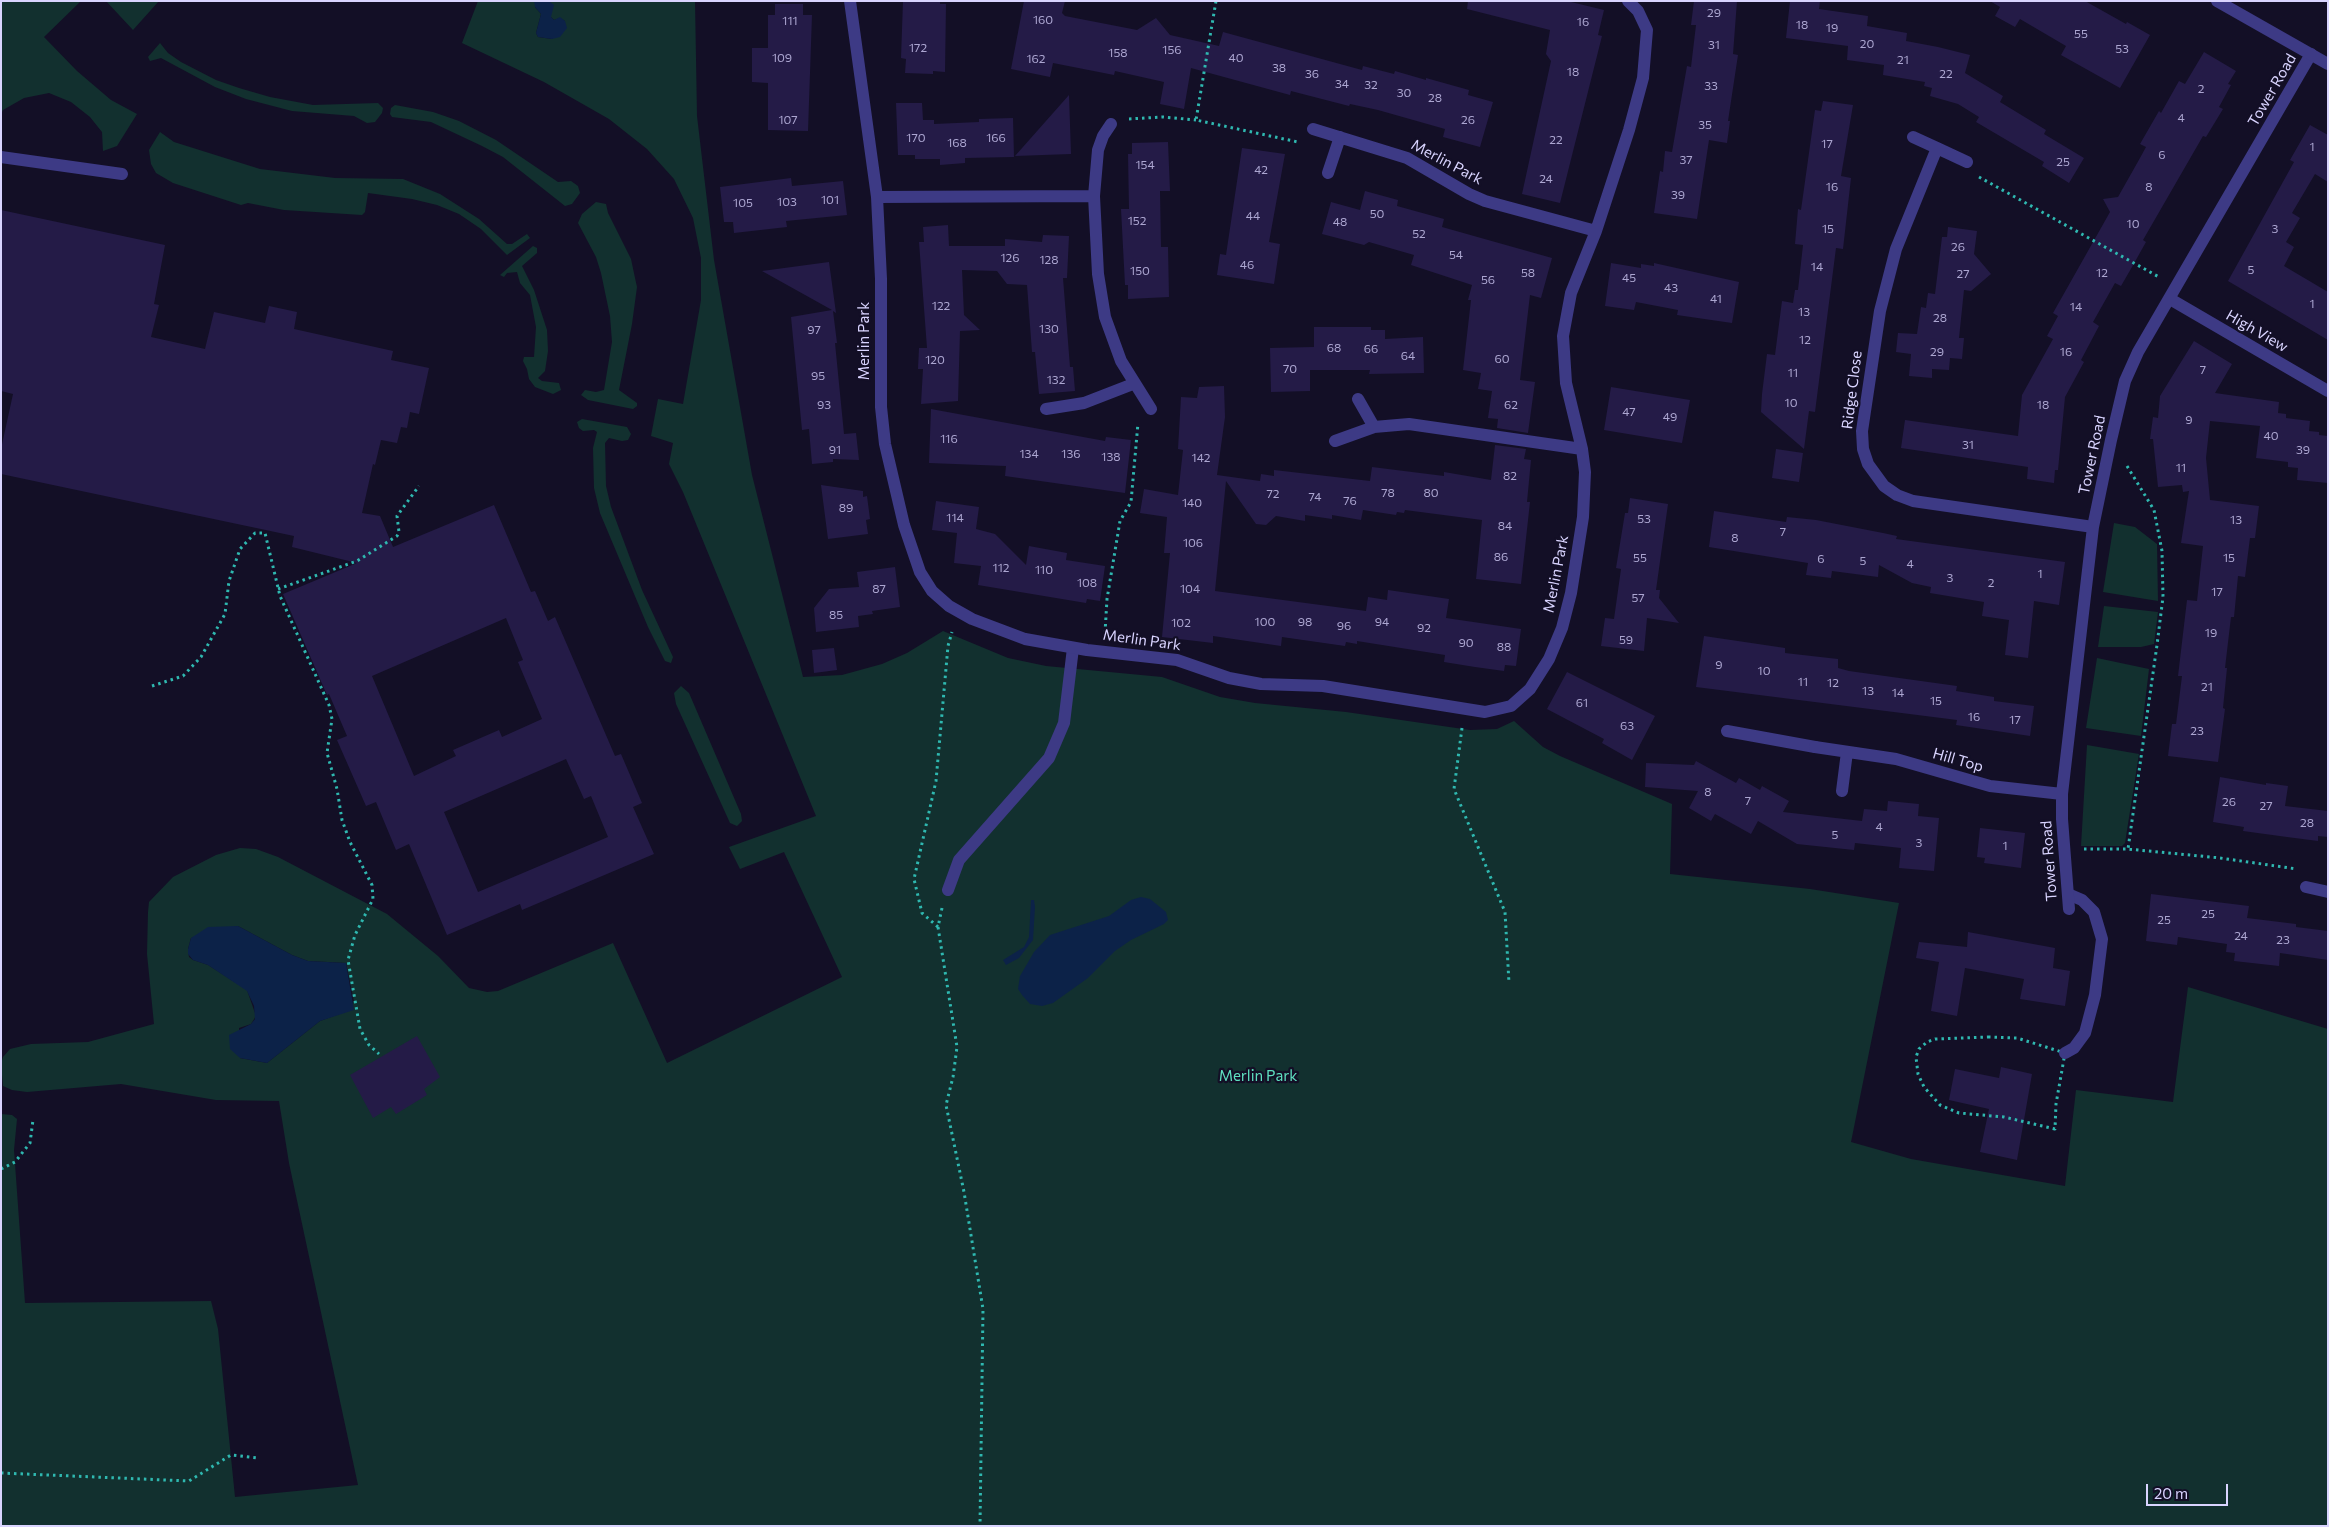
<!DOCTYPE html>
<html>
<head>
<meta charset="utf-8">
<style>
	body { margin:0 }
	#map { position:relative; width:2329px; height:1527px; overflow:hidden; background:#130f26; font-family:Commissioner,sans-serif }
	canvas { display:block }
	.frame { position:absolute; inset:0; border:2px solid #d9d4ff; pointer-events:none }
	.scale { position:absolute; left:2146px; top:1484px; width:82px; height:22px; box-sizing:border-box; border:2px solid #d9d4ff; border-top:0; padding-left:6px; font-size:15px; line-height:18px; white-space:nowrap; color:#d9d4ff; -webkit-text-stroke:4px #130f26; paint-order:stroke }
</style>
</head>
<body>
<div id="map">
<canvas width="2329" height="1527"></canvas>
<div class="frame"></div>
<div class="scale">20 m</div>
</div>
<script>
const ctx = document.querySelector('canvas').getContext('2d');
ctx.lineJoin = 'round';
function paint(path, color) { ctx.fillStyle = color; ctx.fill(path, 'evenodd'); }
const toPath = rows => new Path2D(rows.map(r => 'M' + r).join(''));
function trace(path, color, width, dash) { ctx.strokeStyle = color; ctx.lineWidth = width; ctx.lineCap = dash ? 'butt' : 'round'; ctx.setLineDash(dash || []); ctx.stroke(path); }
function drawText(font, color, halo, rows, align = 'center') {
  ctx.font = font + ' Commissioner,sans-serif'; ctx.lineWidth = 4.5; ctx.setLineDash([]); ctx.textBaseline = 'middle'; ctx.strokeStyle = halo; ctx.fillStyle = color; for (const [text, x, y, turn = 0] of rows) {
    ctx.save(); ctx.translate(x, y); ctx.rotate((+turn || 0) * Math.PI / 180); ctx.textAlign = isNaN(turn) ? turn : align; if (halo) ctx.strokeText(text, 0, 0); ctx.fillText(text, 0, 0); ctx.restore();
  }
}
const green = toPath([
	[81,1,44,37,77,71,111,100,137,114,117,146,103,151,102,132,90,117,71,102,49,93,24,98,3,110,1,114,1,2],
	[106,1,159,1,133,30],
	[478,1,535,1,535,7,541,14,536,33,538,37,552,39,565,21,560,18,554,20,551,17,551,4,549,1,695,1,697,116,714,260,752,475,803,677,842,675,882,664,907,653,943,631,1008,658,1046,666,1162,677,1220,697,1255,703,1346,712,1470,730,1497,729,1514,721,1543,747,1560,756,1672,804,1670,874,1810,889,1899,903,1851,1142,1911,1159,2065,1186,2076,1090,2173,1102,2188,987,2328,1029,2328,1526,1,1526,1,1114,12,1115,17,1119,14,1150,25,1303,211,1301,218,1329,235,1497,358,1485,289,1163,279,1101,216,1100,121,1084,27,1092,12,1090,3,1086,1,1064,3,1057,10,1049,31,1044,88,1042,154,1024,147,954,148,912,149,902,173,877,216,855,240,848,256,849,278,857,387,914,438,956,469,988,487,992,498,991,613,943,667,1063,842,977,784,852,740,869,729,847,816,816,683,492,669,464,673,443,651,436,658,399,683,404,701,300,701,258,693,218,674,179,647,149,609,119,544,82,462,43],
	[238,926,292,955,308,961,346,963,354,1001,347,1011,320,1021,267,1063,240,1058,239,1028,251,1024,256,1016,247,990,208,965,193,960,189,957,188,949,191,938],
	[160,43,168,53,181,62,216,80,239,88,270,97,313,105,378,103,383,108,382,113,375,122,367,123,354,116,292,111,246,99,215,87,161,58,150,61,148,57],
	[395,105,433,112,459,121,496,140,558,182,571,181,578,186,580,193,572,204,565,206,503,157,482,146,431,122,392,117,390,114,391,108],
	[160,132,174,142,260,169,335,178,403,179,440,194,479,219,507,244,512,244,527,234,530,238,507,255,481,229,459,214,437,205,412,199,368,193,365,212,362,215,284,210,248,203,241,205,173,183,156,173,151,164,149,150],
	[596,202,606,204,608,213,631,259,635,278,637,287,632,324,619,390,637,403,637,406,633,409,588,400,581,395,585,390,596,392,604,390,612,342,610,316,601,273,596,257,578,223,582,214],
	[533,246,537,248,537,253,522,266,534,290,547,330,548,351,545,371,538,378,542,381,559,383,561,390,553,394,535,387,529,379,527,369,523,361,524,357,534,357,536,327,530,295,520,283,517,272,507,273,504,277,500,275],
	[582,419,627,427,631,434,628,440,622,441,609,438,605,443,606,486,611,507,642,590,673,657,671,663,665,661,648,627,600,513,594,488,593,448,597,432,594,430,583,431,579,428,577,422],
	[2114,523,2135,527,2157,544,2158,601,2103,592],
	[2104,606,2158,612,2154,644,2141,647,2098,647],
	[2097,658,2149,669,2141,736,2086,728],
	[681,686,689,693,741,814,742,821,737,826,730,823,676,704,674,693],
	[2087,745,2139,754,2125,843,2122,846,2081,846]
]);
const water = toPath([
	[534,1,550,2,554,5,551,17,554,20,560,17,565,21,567,28,560,37,552,39,538,37,536,33,541,14,535,7],
	[1141,897,1150,899,1166,912,1168,920,1164,924,1131,940,1115,951,1088,978,1053,1003,1042,1006,1030,1004,1022,995,1018,989,1020,976,1034,952,1050,935,1109,916,1131,900],
	[1031,900,1034,900,1035,907,1033,940,1019,958,1006,965,1003,960,1024,947,1029,937],
	[238,926,292,955,308,961,346,963,354,1010,320,1021,267,1063,240,1058,230,1049,229,1035,251,1024,255,1019,254,1006,247,991,208,965,193,960,188,954,188,949,191,938,208,927]
]);
const building = toPath([
	[903,1,940,1,940,4,946,4,945,72,933,71,933,74,905,73,906,59,901,58],
	[1024,1,1065,1,1062,13,1065,16,1137,30,1156,18,1170,35,1219,46,1223,32,1362,70,1363,66,1394,74,1395,71,1426,80,1426,78,1469,90,1468,95,1493,102,1480,147,1443,137,1445,129,1378,110,1350,104,1349,106,1291,91,1290,95,1191,68,1184,109,1160,104,1164,82,1115,71,1114,75,1053,63,1050,77,1011,69],
	[1468,1,1567,1,1604,10,1598,35,1602,36,1560,203,1522,194,1551,61,1546,54,1550,30,1467,9],
	[1694,1,1737,1,1733,54,1738,55,1728,121,1730,121,1727,143,1709,140,1697,219,1654,213,1660,171,1663,172,1665,151,1672,152,1687,66,1691,67,1696,25,1691,25],
	[1790,1,1820,1,1819,9,1868,16,1867,26,1907,33,1906,41,1938,47,1970,55,1965,73,2003,96,2000,102,2046,130,2044,134,2084,158,2069,183,2042,166,2044,162,1976,122,1979,117,1958,104,1930,96,1932,88,1924,86,1925,82,1883,75,1884,65,1847,60,1848,46,1786,38],
	[1990,1,2085,1,2126,24,2127,22,2150,35,2120,88,2061,55,2066,46,2020,19,2015,27,1995,16,2000,7],
	[775,4,803,4,803,15,812,15,808,131,768,130,768,83,752,82,752,48,768,48,768,15,775,15],
	[2204,52,2236,71,2228,84,2231,85,2219,107,2223,109,2206,137,2203,136,2143,240,2146,242,2132,267,2121,286,2115,283,2093,322,2099,326,2081,360,2084,362,2065,397,2058,470,2055,470,2054,483,2027,479,2028,467,1901,448,1905,420,2018,436,2022,395,2053,339,2047,336,2058,316,2053,313,2110,212,2103,199,2118,197,2140,158,2146,147,2140,144,2159,111,2161,113,2179,81,2185,84],
	[1069,95,1071,154,1015,156],
	[1823,101,1853,105,1841,176,1851,178,1843,249,1836,248,1815,412,1809,411,1804,449,1761,412,1762,394,1767,354,1775,355,1782,301,1793,303,1795,290,1798,290,1803,245,1795,244,1798,209,1801,210,1815,110,1821,111],
	[896,103,922,103,923,120,934,120,934,124,979,122,979,119,1013,118,1014,157,965,158,965,163,940,165,940,159,915,159,915,155,898,155],
	[2310,125,2328,135,2328,182,2315,174,2292,213,2300,218,2286,242,2294,247,2284,266,2328,292,2328,340,2228,281,2294,162,2290,160],
	[1168,142,1170,191,1160,191,1161,247,1168,247,1169,297,1128,299,1128,285,1125,285,1121,209,1129,209,1128,154,1132,154,1132,143],
	[1242,148,1285,154,1269,242,1280,244,1274,284,1217,275,1220,254,1226,255],
	[791,178,792,186,843,181,847,215,786,221,787,227,734,233,733,222,724,222,720,187],
	[1365,191,1398,200,1397,206,1444,219,1442,227,1552,258,1541,298,1530,295,1520,380,1535,382,1528,433,1497,428,1498,419,1488,418,1492,391,1478,389,1481,373,1463,370,1471,300,1468,300,1472,285,1411,265,1414,255,1369,242,1364,245,1322,234,1331,202,1360,210],
	[1,210,165,245,154,304,159,305,151,337,205,349,214,312,265,323,269,306,297,312,294,329,393,351,391,360,429,368,419,414,410,412,407,428,401,427,397,443,381,440,375,465,373,464,362,513,380,516,393,547,494,505,531,592,535,591,548,621,555,617,615,756,621,754,642,803,633,807,654,854,522,910,520,904,447,935,409,844,396,850,376,802,366,806,337,740,347,736,329,694,327,695,283,594,357,563,292,547,294,536,1,474,1,449,13,394,1,391],
	[506,618,523,660,518,662,542,719,502,737,499,730,453,750,456,756,414,776,372,676],
	[566,759,584,799,591,796,608,837,478,892,444,812],
	[948,225,949,246,1005,246,1005,239,1042,242,1043,235,1069,236,1067,278,1063,278,1070,367,1073,367,1075,391,1039,394,1035,352,1032,352,1027,285,1007,284,997,271,962,270,964,315,980,330,960,331,958,401,921,404,923,369,918,369,919,348,927,348,919,242,924,242,923,227],
	[1948,227,1977,231,1974,254,1991,274,1971,291,1964,290,1959,338,1964,338,1962,359,1950,358,1949,370,1932,369,1932,378,1909,376,1911,354,1896,352,1898,333,1917,334,1921,307,1926,308,1928,293,1935,294,1942,237,1947,237],
	[829,262,836,313,833,311,837,343,835,343,844,434,856,433,859,460,833,459,833,462,812,464,809,429,802,430,791,317,832,310,762,271],
	[1611,263,1641,268,1641,264,1654,266,1654,263,1739,282,1732,323,1677,315,1678,310,1636,302,1634,310,1605,306],
	[1314,327,1371,327,1371,330,1385,330,1385,339,1423,337,1424,373,1369,374,1370,370,1310,370,1310,391,1271,392,1270,348,1314,347],
	[2194,341,2232,364,2215,393,2279,402,2278,413,2286,414,2286,418,2310,421,2309,431,2319,432,2319,435,2328,436,2328,483,2297,480,2298,468,2288,467,2288,462,2256,458,2260,426,2210,421,2206,458,2210,500,2259,506,2255,538,2250,538,2245,577,2238,576,2234,617,2231,617,2225,668,2227,668,2223,708,2225,709,2218,762,2168,756,2172,724,2176,724,2182,676,2178,676,2187,600,2197,601,2203,546,2181,543,2189,491,2183,492,2182,485,2158,487,2153,439,2150,439,2153,417,2158,418,2160,396],
	[1224,386,1225,417,1217,475,1260,481,1261,474,1274,476,1274,470,1370,481,1372,467,1444,476,1444,472,1491,480,1495,445,1526,449,1524,459,1531,460,1527,502,1530,502,1521,584,1476,579,1482,520,1405,510,1404,513,1397,512,1396,515,1363,510,1361,520,1332,515,1332,519,1305,515,1305,521,1276,516,1266,525,1256,524,1226,481,1215,591,1366,611,1368,597,1387,600,1388,590,1449,599,1446,618,1521,629,1516,666,1505,665,1504,671,1475,667,1444,662,1445,655,1357,641,1357,644,1346,642,1345,646,1282,637,1281,646,1213,636,1213,643,1162,637,1170,553,1164,553,1167,517,1140,513,1144,489,1178,495,1183,450,1178,449,1181,397,1197,398,1199,387],
	[1611,387,1690,400,1682,443,1604,430],
	[931,409,1105,441,1106,437,1131,440,1125,493,1005,476,1006,466,929,463],
	[1776,449,1803,453,1799,482,1772,478],
	[821,485,863,491,863,497,867,496,870,519,866,520,868,534,828,539],
	[1630,498,1668,504,1656,590,1660,590,1659,598,1679,623,1647,618,1644,651,1601,646,1605,618,1614,619,1621,569,1616,568,1625,513,1628,513],
	[936,501,979,507,976,529,995,534,1026,565,1029,546,1067,553,1066,560,1105,566,1100,601,1087,599,1086,603,978,585,981,566,954,563,957,533,932,530],
	[1714,511,1786,522,1787,517,1816,520,1883,533,1897,536,1896,539,2065,562,2059,605,2034,601,2028,658,2005,655,2009,620,1982,616,1984,602,1930,593,1931,587,1912,583,1879,565,1878,577,1832,571,1831,578,1806,575,1808,563,1709,547],
	[895,567,900,607,872,611,873,614,858,616,859,627,816,632,814,608,829,589,859,587,857,572],
	[1704,636,1785,648,1785,653,1838,659,1838,668,1849,671,1957,686,1956,691,1994,697,1994,701,2034,706,2030,736,1956,725,1957,720,1696,687],
	[834,648,837,670,814,673,812,650],
	[1567,672,1655,716,1632,760,1602,743,1604,739,1547,709],
	[1696,761,1736,783,1739,778,1760,790,1762,786,1789,801,1783,812,1862,821,1864,809,1887,811,1888,801,1919,804,1918,816,1939,818,1934,871,1899,868,1901,848,1855,843,1854,850,1797,844,1758,821,1751,834,1715,814,1711,821,1689,808,1698,791,1645,787,1646,763,1694,765],
	[2220,777,2266,785,2266,783,2288,786,2285,806,2328,811,2328,837,2318,836,2318,841,2287,837,2243,831,2244,827,2213,822],
	[1980,828,2025,833,2021,868,1984,863,1985,858,1977,857],
	[2151,894,2249,906,2247,918,2296,924,2296,927,2328,931,2328,960,2280,953,2279,966,2234,961,2235,953,2226,952,2227,944,2178,937,2177,945,2146,941],
	[1968,932,2055,948,2053,968,2070,971,2065,1006,2020,999,2024,979,1965,968,1957,1016,1931,1011,1939,962,1916,958,1919,942,1967,947],
	[417,1036,440,1077,424,1089,427,1095,396,1114,391,1107,373,1118,350,1075],
	[2001,1067,2032,1074,2017,1160,1980,1152,1989,1109,1949,1100,1955,1069,1999,1078]
]);
const path = toPath([
	[1216,1,1196,120,1298,142],
	[1129,119,1163,117,1196,120],
	[1979,177,2159,277],
	[2127,466,2154,510,2162,551,2163,597,2157,645,2128,849],
	[278,589,357,561,397,536,399,532,397,516,419,486],
	[1105,633,1107,599,1120,521,1131,502,1138,423],
	[152,686,183,676,201,657,225,614,229,581,240,549,255,533,265,533,280,596,329,705,332,719,327,753,337,789,342,820,350,842,372,885,373,899,355,935,348,960,360,1029,369,1045,379,1054],
	[1462,728,1454,789,1505,912,1509,983],
	[2084,849,2128,849,2220,858,2297,869],
	[942,908,938,927,957,1047,953,1077,946,1105,964,1192,983,1309,980,1526],
	[938,927,922,913,914,879,936,781,948,646,952,632],
	[1988,1037,2017,1038,2065,1053,2056,1104,2055,1129,2004,1117,1959,1113,1940,1105,1924,1087,1918,1074,1916,1057,1919,1049,1927,1042,1935,1039,1988,1037],
	[1,1169,15,1162,30,1143,33,1120],
	[1,1473,189,1481,231,1455,259,1458]
]);
const service = toPath([
	[1,157,122,174],
	[1727,731,1815,747],
	[948,890,959,860,1049,758,1064,723,1073,648],
	[2065,1053,2074,1048,2085,1033,2095,995,2102,939,2094,912,2082,900,2068,894]
]);
const minor = toPath([
	[850,1,877,197,881,279,881,407,885,444,904,525,920,572,932,591,949,606,972,619,1025,639,1087,650,1177,660,1229,678,1261,684,1323,686,1485,712,1511,706,1530,689,1549,659,1562,628,1571,593,1583,517,1585,472,1582,449,1566,383,1563,336,1571,293,1596,231,1629,130,1643,78,1647,30,1638,11,1628,1],
	[1111,124,1103,136,1098,150,1094,196,1098,274,1105,317,1121,361,1151,409],
	[1313,129,1407,158,1469,194,1485,201,1596,231],
	[1913,137,1937,148,1896,249,1880,311,1862,431,1863,449,1868,464,1884,486,1897,495,1913,501,2093,527],
	[1937,148,1967,162],
	[1328,173,1340,137],
	[877,197,1094,196],
	[2170,299,2328,391],
	[1358,399,1374,427],
	[1046,409,1084,403,1133,384],
	[1335,441,1374,427,1409,424,1582,449],
	[1815,747,1896,759,1990,786,2062,794],
	[1842,791,1847,752],
	[2306,887,2328,892],
	[2069,909,2062,819,2062,794,2093,527,2111,440,2125,381,2138,352,2311,54]
]);
const tertiary = toPath([
	[2217,1,2328,64]
]);
const numberNames = [
	["29",1714,13],
	["160",1043,20],
	["111",790,21],
	["16",1583,22],
	["18",1802,25],
	["19",1832,28],
	["55",2081,34],
	["20",1867,44],
	["31",1714,45],
	["172",918,48],
	["53",2122,49],
	["156",1172,50],
	["158",1118,53],
	["109",782,58],
	["40",1236,58],
	["162",1036,59],
	["21",1903,60],
	["38",1279,68],
	["18",1573,72],
	["36",1312,74],
	["22",1946,74],
	["34",1342,84],
	["32",1371,85],
	["33",1711,86],
	["2",2201,89],
	["30",1404,93],
	["28",1435,98],
	["4",2181,118],
	["107",788,120],
	["26",1468,120],
	["35",1705,125],
	["170",916,138],
	["166",996,138],
	["22",1556,140],
	["168",957,143],
	["17",1827,144],
	["1",2312,147],
	["6",2162,155],
	["37",1686,160],
	["25",2063,162],
	["154",1145,165],
	["42",1261,170],
	["24",1546,179],
	["16",1832,187],
	["8",2149,187],
	["39",1678,195],
	["101",830,200],
	["103",787,202],
	["105",743,203],
	["50",1377,214],
	["44",1253,216],
	["152",1137,221],
	["48",1340,222],
	["10",2133,224],
	["15",1828,229],
	["3",2275,229],
	["52",1419,234],
	["26",1958,247],
	["54",1456,255],
	["126",1010,258],
	["128",1049,260],
	["46",1247,265],
	["14",1817,267],
	["5",2251,270],
	["150",1140,271],
	["58",1528,273],
	["12",2102,273],
	["27",1963,274],
	["45",1629,278],
	["56",1488,280],
	["43",1671,288],
	["41",1716,299],
	["1",2312,304],
	["122",941,306],
	["14",2076,307],
	["13",1804,312],
	["28",1940,318],
	["130",1049,329],
	["97",814,330],
	["12",1805,340],
	["68",1334,348],
	["66",1371,349],
	["29",1937,352],
	["16",2066,352],
	["64",1408,356],
	["60",1502,359],
	["120",935,360],
	["70",1290,369],
	["7",2203,370],
	["11",1793,373],
	["95",818,376],
	["132",1056,380],
	["10",1791,403],
	["93",824,405],
	["62",1511,405],
	["18",2043,405],
	["47",1629,412],
	["49",1670,417],
	["9",2189,420],
	["40",2271,436],
	["116",949,439],
	["31",1968,445],
	["91",835,450],
	["39",2303,450],
	["134",1029,454],
	["136",1071,454],
	["138",1111,457],
	["142",1201,458],
	["11",2181,468],
	["82",1510,476],
	["78",1388,493],
	["80",1431,493],
	["72",1273,494],
	["74",1315,497],
	["76",1350,501],
	["140",1192,503],
	["89",846,508],
	["114",955,518],
	["53",1644,519],
	["13",2236,520],
	["84",1505,526],
	["7",1783,532],
	["8",1735,538],
	["106",1193,543],
	["86",1501,557],
	["55",1640,558],
	["15",2229,558],
	["6",1821,559],
	["5",1863,561],
	["4",1910,564],
	["112",1001,568],
	["110",1044,570],
	["1",2040,574],
	["3",1950,578],
	["108",1087,583],
	["2",1991,583],
	["87",879,589],
	["104",1190,589],
	["17",2217,592],
	["57",1638,598],
	["85",836,615],
	["100",1265,622],
	["98",1305,622],
	["94",1382,622],
	["102",1181,623],
	["96",1344,626],
	["92",1424,628],
	["19",2211,633],
	["59",1626,640],
	["90",1466,643],
	["88",1504,647],
	["9",1719,665],
	["10",1764,671],
	["11",1803,682],
	["12",1833,683],
	["21",2207,687],
	["13",1868,691],
	["14",1898,693],
	["15",1936,701],
	["61",1582,703],
	["16",1974,717],
	["17",2015,720],
	["63",1627,726],
	["23",2197,731],
	["8",1708,792],
	["7",1748,801],
	["26",2229,802],
	["27",2266,806],
	["28",2307,823],
	["4",1879,827],
	["5",1835,835],
	["3",1919,843],
	["1",2005,846],
	["25",2208,914],
	["25",2164,920],
	["24",2241,936],
	["23",2283,940]
];
const streetNames = [
	["Tower Road",2272,90,-60],
	["Merlin Park",1447,162,28],
	["High View",2257,331,30],
	["Merlin Park",864,341,-90],
	["Ridge Close",1852,390,-83],
	["Tower Road",2092,455,-78],
	["Merlin Park",1556,574,-79],
	["Merlin Park",1142,640,8],
	["Hill Top",1958,760,16],
	["Tower Road",2049,861,-94]
];
const parkNames = [
	["Merlin Park",1258,1076]
];
paint(green, '#12302f');
paint(water, '#0c2248');
paint(building, '#241b47');
trace(path, '#2fb8b0', 3, [2.5, 4]);
trace(service, '#3d3a85', 12);
trace(minor, '#3d3a85', 12);
trace(tertiary, '#3d3a85', 12);
drawText('12px', '#aca6d1', null, numberNames);
drawText('15px', '#d9d4ff', '#130f26', streetNames);
drawText('15px', '#5fe0c0', '#130f26', parkNames);
</script>
</body>
</html>
